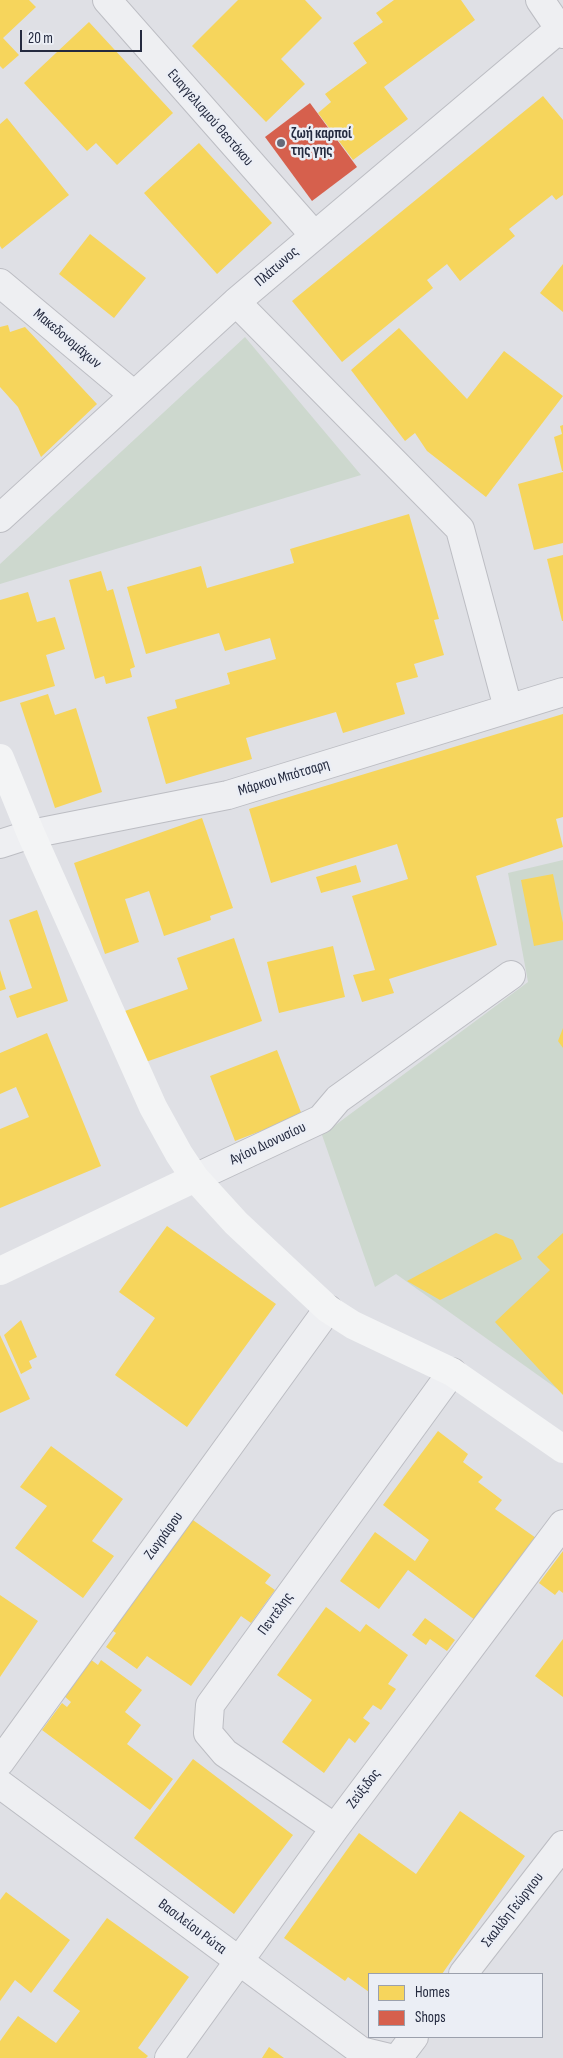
<!DOCTYPE html>
<html>
<head>
<meta charset="utf-8">
<style>
	body { margin:0 }
	#map { position:relative; width:563px; height:2058px; overflow:hidden; background:#dfe0e5; font-family:"Sofia Sans Condensed",sans-serif }
	canvas { display:block }
	.legend { position:absolute; left:368px; top:1973px; width:175px; height:65px; box-sizing:border-box; background:#ebeef5; border:1px solid #9ba0ac; margin:0; padding:6px 9px; list-style:none; font-size:15px; color:#242a3f }
	.legend li { display:flex; align-items:center; gap:10px; height:25px }
	.legend b { width:25px; border:1px solid #9ba0ac }
	.scale { position:absolute; left:20px; top:30px; width:122px; height:22px; box-sizing:border-box; border:2px solid #242a3f; border-top:0; padding-left:6px; font-size:15px; line-height:18px; white-space:nowrap; color:#242a3f; -webkit-text-stroke:4px #ebeef5; paint-order:stroke }
</style>
</head>
<body>
<div id="map">
<canvas width="563" height="2058"></canvas>
<ul class="legend">
<li><b style="height:14px;background:#f6d55c"></b>Homes</li>
<li><b style="height:14px;background:#d6604d"></b>Shops</li>
</ul>
<div class="scale">20 m</div>
</div>
<script>
const ctx = document.querySelector('canvas').getContext('2d');
ctx.lineJoin = 'round';
function paint(path, color) { ctx.fillStyle = color; ctx.fill(path, 'evenodd'); }
const toPath = rows => new Path2D(rows.map(r => 'M' + r).join(''));
function trace(path, color, width, dash) { ctx.strokeStyle = color; ctx.lineWidth = width; ctx.lineCap = dash ? 'butt' : 'round'; ctx.setLineDash(dash || []); ctx.stroke(path); }
function drawText(font, color, halo, rows, align = 'center') {
  ctx.font = font + ' "Sofia Sans Condensed",sans-serif'; ctx.lineWidth = 5; ctx.setLineDash([]); ctx.textBaseline = 'middle'; ctx.strokeStyle = halo; ctx.fillStyle = color; for (const [text, x, y, turn = 0] of rows) {
    ctx.save(); ctx.translate(x, y); ctx.rotate((+turn || 0) * Math.PI / 180); ctx.textAlign = isNaN(turn) ? turn : align; if (halo) ctx.strokeText(text, 0, 0); ctx.fillText(text, 0, 0); ctx.restore();
  }
}
const green = toPath([
	[245,337,361,475,0,584,0,564],
	[563,860,563,1393,396,1274,375,1287,322,1135,528,982,508,873]
]);
const homes = toPath([
	[0,0,29,0,36,7,3,38,19,55,3,69,0,66],
	[238,0,305,0,322,18,281,59,305,84,266,122,192,46],
	[394,0,461,0,475,20,384,87,408,119,353,160,318,113,331,102,325,94,367,63,353,43,383,22,376,13],
	[89,22,173,113,117,165,96,143,87,151,24,83],
	[543,96,563,120,563,195,556,200,552,195,509,229,515,236,460,281,447,264,427,280,433,288,342,362,292,301],
	[7,118,69,195,2,249,0,246,0,124],
	[199,143,272,223,217,274,144,193],
	[90,234,146,278,114,318,59,274],
	[563,264,563,312,540,293],
	[8,325,10,332,25,327,97,404,41,457,18,407,0,387,0,327],
	[399,328,467,399,504,351,563,396,486,497,427,451,415,433,405,441,351,370],
	[563,425,563,471,562,471,554,437,562,434,560,426],
	[563,472,563,543,534,550,518,484],
	[409,514,439,619,434,620,444,655,414,664,418,677,396,683,405,714,343,733,336,712,246,738,252,759,166,784,147,717,177,708,175,700,230,684,227,673,276,659,270,638,225,651,219,633,146,654,127,587,201,566,207,588,294,563,290,549],
	[563,555,563,621,562,621,547,559],
	[101,571,107,591,113,589,135,667,130,669,132,677,106,684,104,676,95,679,69,580],
	[28,592,37,622,55,617,65,649,46,655,55,686,0,702,0,600],
	[48,694,55,715,76,708,102,792,55,808,20,703],
	[563,714,563,817,556,819,563,847,476,876,497,945,389,979,394,993,362,1002,353,975,375,970,352,896,408,879,397,844,271,883,249,809],
	[202,818,233,908,210,916,211,920,164,936,149,891,129,898,125,899,139,942,105,954,74,863],
	[356,865,361,882,321,893,316,877],
	[553,874,563,923,563,940,534,946,521,880],
	[37,910,68,1001,17,1018,9,996,32,988,9,920],
	[234,938,262,1021,140,1064,122,1012,188,989,177,958],
	[333,946,345,997,279,1013,267,962],
	[0,970,6,989,0,991],
	[563,1028,563,1048,558,1041],
	[47,1033,101,1166,0,1208,0,1129,29,1117,16,1087,0,1094,0,1053],
	[277,1050,302,1115,235,1141,210,1076],
	[167,1226,276,1304,187,1427,115,1375,155,1318,119,1292],
	[496,1233,513,1240,522,1259,440,1300,407,1281],
	[563,1233,563,1395,495,1322,550,1270,537,1257],
	[21,1320,37,1357,29,1361,32,1368,21,1374,4,1335],
	[0,1335,30,1399,0,1413],
	[438,1431,468,1454,463,1462,483,1477,478,1482,502,1500,495,1509,536,1538,479,1623,408,1570,379,1609,340,1581,375,1532,415,1561,429,1540,383,1505],
	[51,1446,123,1499,92,1541,114,1556,83,1598,15,1548,47,1506,20,1487],
	[190,1518,271,1575,265,1583,275,1590,251,1623,241,1616,191,1686,147,1656,137,1669,106,1647,116,1633,110,1629],
	[563,1551,563,1593,559,1590,555,1595,539,1583],
	[0,1595,38,1621,0,1677],
	[326,1607,360,1632,366,1624,408,1655,388,1684,396,1689,381,1710,373,1705,363,1718,370,1723,355,1743,349,1738,324,1773,282,1742,312,1700,277,1675],
	[425,1618,455,1640,447,1651,430,1639,426,1645,412,1635],
	[563,1639,563,1697,535,1676],
	[90,1659,98,1665,101,1660,142,1690,125,1712,141,1725,127,1744,173,1779,150,1810,42,1730,62,1703,67,1707,71,1702,64,1696],
	[193,1759,293,1835,234,1914,134,1838],
	[460,1811,525,1856,442,1974,369,1974,369,1992,348,1977,345,1981,284,1938,359,1833,416,1874],
	[6,1892,70,1940,31,1993,15,1980,0,2001,0,1900],
	[107,1918,189,1977,138,2048,148,2056,146,2058,0,2058,0,2041,18,2016,56,2043,80,2011,53,1991],
	[269,2047,284,2058,262,2058]
]);
const shops = toPath([
	[310,103,357,167,312,201,265,137]
]);
const street = toPath([
	[107,0,314,235],
	[540,0,563,34],
	[0,283,134,395],
	[236,302,460,529,508,708],
	[0,518,236,302,563,26],
	[0,844,31,834,228,795,563,692],
	[195,1178,321,1119,338,1099,511,975],
	[0,1762,328,1309],
	[0,1784,361,2051,390,2058],
	[335,1828,225,1753,208,1733,210,1705,452,1372],
	[463,1974,563,1845],
	[169,2058,335,1828,563,1524],
	[398,2058,414,2037]
]);
const secondary = toPath([
	[0,758,31,834,153,1107,179,1154,195,1178,236,1223,328,1309,353,1325,452,1372,563,1449],
	[0,1271,195,1178]
]);
const markers = [
	[281,143,5,"#656a79"]
];
const streetNames = [
	["Ευαγγελισμού Θεοτόκου",210,118,49],
	["Πλάτωνος",277,267,-41],
	["Μακεδονομάχων",67,339,40],
	["Μάρκου Μπότσαρη",284,778,-17],
	["Αγίου Διονυσίου",268,1144,-25],
	["Ζωγράφου",164,1536,-54],
	["Πεντέλης",276,1614,-54],
	["Ζεύξιδος",364,1789,-53],
	["Σκαλίδη Γεώργιου",513,1910,-52],
	["Βασιλείου Ρώτα",192,1927,37]
];
const poiNames = [
	["ζωή καρποί",291,134],
	["της γης",291,151]
];
paint(green, '#cdd8ce');
paint(homes, '#f6d55c');
paint(shops, '#d6604d');
trace(street, '#bcbdc3', 30);
trace(street, '#eeeff2', 28);
trace(secondary, '#f3f4f5', 28);
for (const [x, y, r, color] of markers) { const dot = new Path2D(); dot.arc(x, y, r, 0, 2 * Math.PI); ctx.fillStyle = color; ctx.fill(dot); trace(dot, '#ebeef5', 2); }
drawText('15px', '#242a3f', '#ebeef5', streetNames);
drawText('bold 15px', '#242a3f', '#ebeef5', poiNames, 'left');
</script>
</body>
</html>
